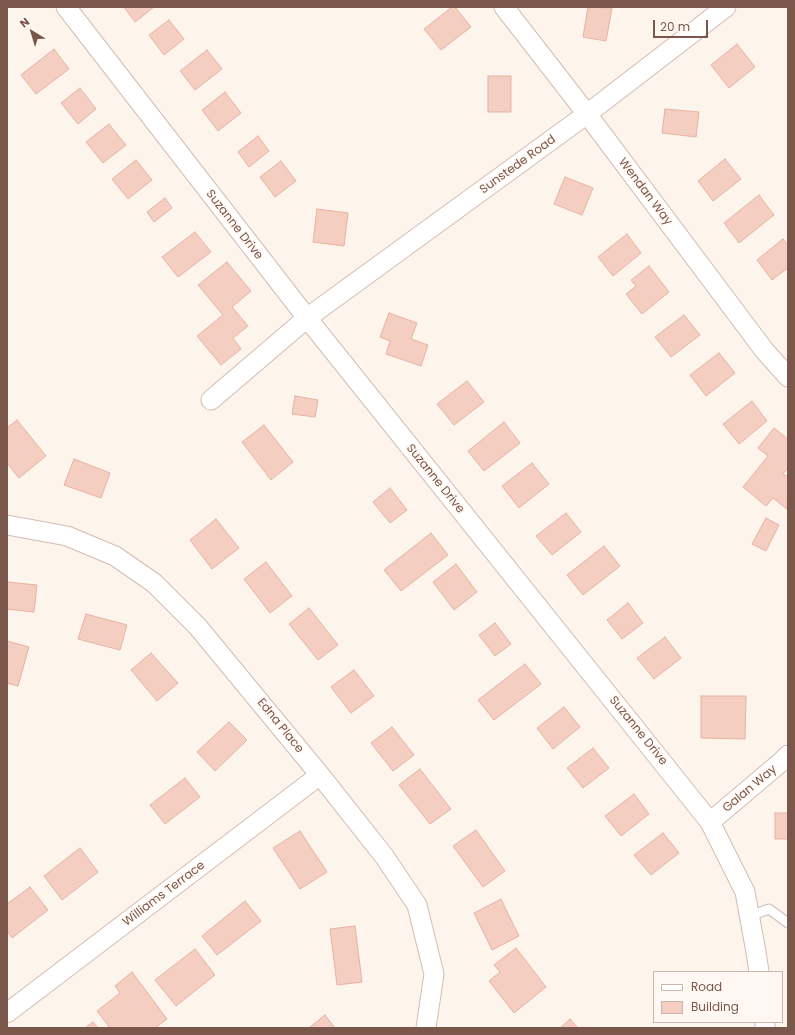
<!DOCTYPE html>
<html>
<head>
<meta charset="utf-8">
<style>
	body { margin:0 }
	#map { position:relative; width:795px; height:1035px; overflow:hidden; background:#fdf4eb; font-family:Poppins,sans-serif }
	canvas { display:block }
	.frame { position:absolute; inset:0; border:8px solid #7b564b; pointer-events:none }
	.legend { position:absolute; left:653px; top:971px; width:130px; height:52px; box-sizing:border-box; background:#fff8f2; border:1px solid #cab7af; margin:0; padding:5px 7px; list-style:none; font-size:12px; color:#7b564b }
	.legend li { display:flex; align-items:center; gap:8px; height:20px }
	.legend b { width:20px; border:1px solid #cab7af }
	.north { position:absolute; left:12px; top:12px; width:40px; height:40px; -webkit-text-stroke:3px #fff8f2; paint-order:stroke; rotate:322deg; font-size:11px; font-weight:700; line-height:16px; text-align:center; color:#7b564b }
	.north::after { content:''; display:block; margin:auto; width:14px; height:18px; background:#7b564b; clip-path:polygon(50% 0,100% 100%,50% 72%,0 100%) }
	.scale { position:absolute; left:653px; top:20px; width:55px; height:18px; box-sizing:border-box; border:2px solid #7b564b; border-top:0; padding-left:5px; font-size:12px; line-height:14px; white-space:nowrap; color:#7b564b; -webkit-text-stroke:3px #fff8f2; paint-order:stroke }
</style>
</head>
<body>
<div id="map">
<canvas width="795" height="1035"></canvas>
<div class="frame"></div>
<ul class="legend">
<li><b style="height:5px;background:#fff"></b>Road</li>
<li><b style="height:11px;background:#f4cec1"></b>Building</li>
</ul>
<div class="north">N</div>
<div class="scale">20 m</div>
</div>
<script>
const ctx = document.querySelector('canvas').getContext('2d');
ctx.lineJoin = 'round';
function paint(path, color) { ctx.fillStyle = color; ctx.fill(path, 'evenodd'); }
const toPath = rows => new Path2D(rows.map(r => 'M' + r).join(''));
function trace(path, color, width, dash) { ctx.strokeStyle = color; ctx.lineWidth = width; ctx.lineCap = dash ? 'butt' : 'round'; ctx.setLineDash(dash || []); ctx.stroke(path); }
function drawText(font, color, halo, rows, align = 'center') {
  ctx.font = font + ' Poppins,sans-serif'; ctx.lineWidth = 3; ctx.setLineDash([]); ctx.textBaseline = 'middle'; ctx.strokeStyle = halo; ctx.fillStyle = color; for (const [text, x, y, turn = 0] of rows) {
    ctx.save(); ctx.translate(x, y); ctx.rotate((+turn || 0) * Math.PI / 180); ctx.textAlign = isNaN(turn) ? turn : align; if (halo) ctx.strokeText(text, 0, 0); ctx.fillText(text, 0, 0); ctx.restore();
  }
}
const building = toPath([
	[124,7,154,7,135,22,124,7],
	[452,7,455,7,471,27,441,50,424,29,452,7],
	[588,7,612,8,606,41,583,37,588,7],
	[169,20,184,39,164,55,149,35,169,20],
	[737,44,755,67,729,88,711,65,737,44],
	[54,49,69,69,36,94,21,75,54,49],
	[207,50,222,69,195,90,180,71,207,50],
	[488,76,511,76,511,112,488,112,488,76],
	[80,88,96,109,78,124,61,103,80,88],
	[225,92,241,113,218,131,202,110,225,92],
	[665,109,699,112,696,137,662,133,665,109],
	[109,124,126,145,103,163,86,142,109,124],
	[258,136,269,151,249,167,238,152,258,136],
	[725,159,741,179,713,201,698,181,725,159],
	[136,160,152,180,128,199,112,179,136,160],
	[281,161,296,181,275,197,260,177,281,161],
	[565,177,593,188,582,215,554,204,565,177],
	[759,195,774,215,739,243,724,223,759,195],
	[165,198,172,208,154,222,147,212,165,198],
	[317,209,348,213,344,246,313,242,317,209],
	[195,232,211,252,178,277,162,257,195,232],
	[627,234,641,253,613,276,598,257,627,234],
	[783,239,788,245,788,268,772,280,757,260,783,239],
	[227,262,251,291,232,307,248,326,233,338,241,349,221,365,197,336,223,315,198,285,227,262],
	[649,266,669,292,642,314,626,294,636,286,631,280,649,266],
	[389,313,417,323,411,339,428,345,421,366,386,354,390,341,380,337,389,313],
	[684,315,700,335,671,357,655,337,684,315],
	[719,353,735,373,706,396,690,375,719,353],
	[467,381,484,402,454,425,437,404,467,381],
	[295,396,318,400,315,417,292,414,295,396],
	[752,401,767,421,739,444,723,424,752,401],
	[17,420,46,456,19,478,7,463,7,428,17,420],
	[504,422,520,443,484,471,468,451,504,422],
	[264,425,293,462,271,480,242,442,264,425],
	[774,428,788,439,788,468,783,474,788,477,787,509,773,498,766,506,743,487,768,456,758,448,774,428],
	[74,459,110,473,101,498,64,485,74,459],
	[532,463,549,484,519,508,502,486,532,463],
	[390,488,407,510,390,523,373,502,390,488],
	[566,513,581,532,552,555,536,536,566,513],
	[766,518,779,525,766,551,752,544,766,518],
	[216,519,239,548,212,569,190,540,216,519],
	[431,533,448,555,401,591,384,570,431,533],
	[604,546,620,566,583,595,567,575,604,546],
	[266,562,292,596,270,613,244,579,266,562],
	[456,564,477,592,454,610,433,582,456,564],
	[7,582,37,585,34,612,7,609,7,582],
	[628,603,643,623,622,639,607,620,628,603],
	[309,608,338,645,318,660,289,624,309,608],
	[86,614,127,625,120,650,78,639,86,614],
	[495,623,511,644,495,656,479,635,495,623],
	[665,637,681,658,654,679,637,658,665,637],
	[7,641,29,647,18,686,7,683,7,641],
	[151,653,178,683,157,701,131,670,151,653],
	[525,664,541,684,494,720,478,700,525,664],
	[354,670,374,696,351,713,331,687,354,670],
	[701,696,746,696,745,739,701,738,701,696],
	[564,707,580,727,553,749,537,728,564,707],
	[229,722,247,740,215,771,197,752,229,722],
	[392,727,414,755,393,771,371,743,392,727],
	[593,748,609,768,583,788,567,768,593,748],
	[420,769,451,809,430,824,399,785,420,769],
	[185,778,200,797,165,824,150,805,185,778],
	[634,794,649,814,621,836,605,816,634,794],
	[775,813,788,813,788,839,775,839,775,813],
	[476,830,505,871,483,887,453,846,476,830],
	[300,831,327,872,300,889,273,848,300,831],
	[663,833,679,853,651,875,634,855,663,833],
	[80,848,98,872,62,900,44,876,80,848],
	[30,887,48,910,12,938,7,931,7,904,30,887],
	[501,899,519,936,492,950,474,913,501,899],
	[245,901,261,921,217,955,202,936,245,901],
	[355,926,362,982,337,985,330,929,355,926],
	[516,948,546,987,514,1013,489,981,500,972,494,965,516,948],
	[195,949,215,975,176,1006,155,980,195,949],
	[132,972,167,1019,155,1028,110,1028,97,1011,120,993,115,986,132,972],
	[325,1015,335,1028,309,1028,325,1015],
	[570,1019,578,1028,560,1028,570,1019],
	[93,1022,98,1028,85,1028,93,1022]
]);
const service = toPath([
	[750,916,769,909,788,923]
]);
const minor = toPath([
	[66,7,307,318,710,822,745,892,756,952,759,972],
	[504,7,587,114,764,350,788,377],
	[211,400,307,318,587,114,726,7],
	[7,525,67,536,115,556,154,583,198,627,320,775,384,856,417,905,434,974,426,1028],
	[710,822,781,762,788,755],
	[7,1013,320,775],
	[765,1022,765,1028]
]);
const streetNames = [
	["Sunstede Road",518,165,-36],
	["Wendan Way",645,192,53],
	["Suzanne Drive",234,225,52],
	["Suzanne Drive",435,479,51],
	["Edna Place",280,726,51],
	["Suzanne Drive",638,731,51],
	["Galan Way",750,789,-40],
	["Williams Terrace",164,894,-37]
];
paint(building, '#f4cec1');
trace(building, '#e8b1a0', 1);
trace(service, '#d4bcb2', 11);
trace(minor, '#d4bcb2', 21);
trace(service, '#fff', 9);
trace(minor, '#fff', 19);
drawText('12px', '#7b564b', '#fff8f2', streetNames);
</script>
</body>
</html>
